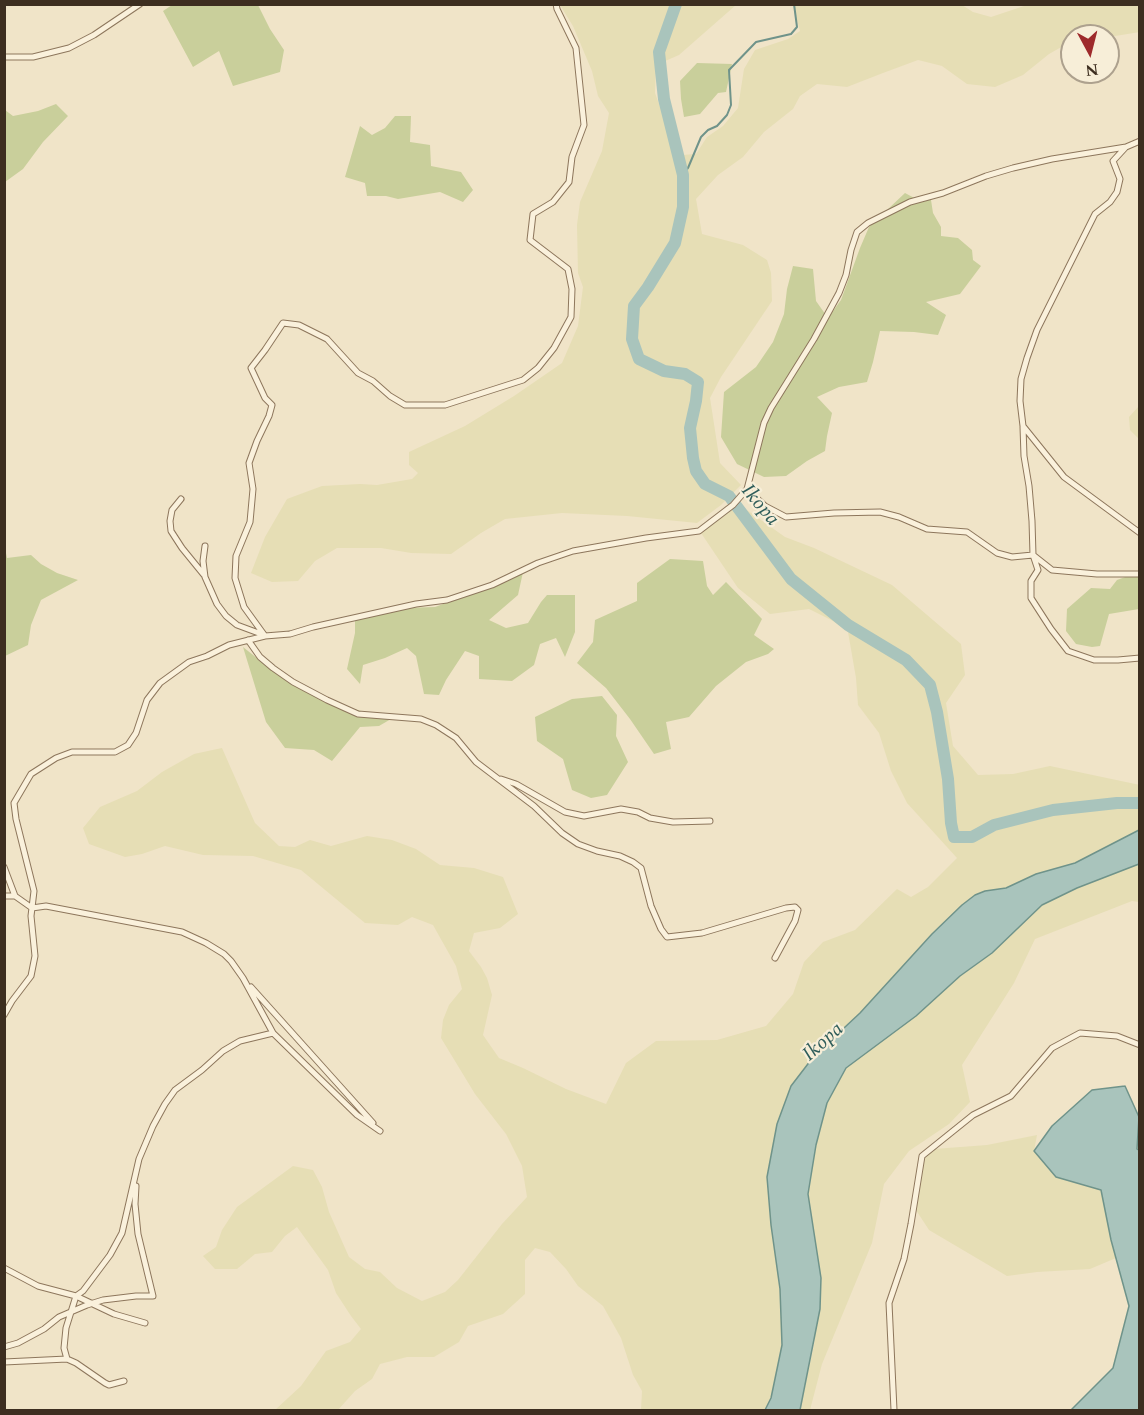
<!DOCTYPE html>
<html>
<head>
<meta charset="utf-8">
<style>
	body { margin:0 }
	#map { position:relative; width:1144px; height:1415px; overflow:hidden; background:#f0e4c8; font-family:Spectral,serif }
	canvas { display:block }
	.frame { position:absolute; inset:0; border:6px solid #3d2e20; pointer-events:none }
	.north { position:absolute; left:1060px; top:24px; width:60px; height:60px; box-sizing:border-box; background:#f7eed8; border:2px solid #ada18e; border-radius:50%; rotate:173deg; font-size:16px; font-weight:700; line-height:24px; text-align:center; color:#3d2e20 }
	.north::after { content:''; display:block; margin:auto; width:21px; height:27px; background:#9e2a2b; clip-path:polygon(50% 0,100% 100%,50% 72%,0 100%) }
</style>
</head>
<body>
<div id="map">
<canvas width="1144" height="1415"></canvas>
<div class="frame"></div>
<div class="north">N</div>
</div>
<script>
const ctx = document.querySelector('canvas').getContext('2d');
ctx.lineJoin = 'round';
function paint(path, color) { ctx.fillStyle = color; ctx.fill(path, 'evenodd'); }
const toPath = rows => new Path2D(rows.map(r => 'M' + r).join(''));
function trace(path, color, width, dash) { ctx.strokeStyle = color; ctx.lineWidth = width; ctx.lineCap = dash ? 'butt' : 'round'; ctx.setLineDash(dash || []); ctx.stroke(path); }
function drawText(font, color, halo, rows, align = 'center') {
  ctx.font = font + ' Spectral,serif'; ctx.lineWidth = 4.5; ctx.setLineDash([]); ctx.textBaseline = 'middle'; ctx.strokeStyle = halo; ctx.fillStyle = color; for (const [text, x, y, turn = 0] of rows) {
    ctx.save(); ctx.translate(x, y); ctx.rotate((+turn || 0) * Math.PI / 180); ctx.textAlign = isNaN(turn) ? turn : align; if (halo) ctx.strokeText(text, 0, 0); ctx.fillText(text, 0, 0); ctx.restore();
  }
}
const farmland = toPath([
	[560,5,736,5,679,55,656,65,655,93,671,136,682,155,696,154,707,137,723,126,738,108,744,69,755,50,788,39,800,31,793,5,962,5,973,12,991,17,1027,5,1139,5,1140,32,1115,36,1072,36,1072,41,1049,54,1023,75,995,87,967,84,942,66,918,60,883,73,847,87,817,84,800,96,793,109,764,132,743,157,718,175,696,199,702,234,743,245,767,260,771,273,772,301,721,377,710,398,720,463,741,485,721,505,697,523,627,516,562,513,505,519,481,533,451,554,411,553,381,548,337,548,315,561,298,581,272,582,251,573,265,537,287,499,322,486,360,484,377,485,412,479,418,473,409,465,409,452,465,426,514,396,562,363,578,326,583,287,578,273,577,225,580,202,602,151,609,113,598,96,592,71,573,26],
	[1139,406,1139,439,1130,430,1129,417],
	[737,503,785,537,814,548,892,585,961,644,965,675,946,703,953,746,978,775,1013,774,1050,766,1140,785,1139,830,1075,863,1036,874,1006,888,985,891,975,895,962,905,932,934,860,1013,814,1056,780,1289,782,1345,771,1398,765,1410,641,1410,642,1391,633,1375,621,1338,603,1306,578,1286,566,1269,550,1252,535,1248,525,1260,525,1294,503,1314,468,1326,459,1342,434,1357,407,1357,380,1364,372,1379,355,1391,338,1410,275,1410,301,1386,326,1351,350,1342,361,1329,351,1316,336,1293,328,1270,297,1227,285,1236,272,1252,255,1254,237,1269,215,1269,203,1256,216,1247,222,1230,237,1207,293,1166,313,1170,322,1187,329,1212,349,1257,365,1269,380,1272,397,1288,422,1301,445,1292,458,1280,502,1224,527,1197,522,1166,506,1134,475,1094,441,1038,443,1020,449,1005,462,989,456,966,433,925,412,917,398,925,365,923,301,870,253,856,203,855,165,846,142,854,125,857,89,844,83,828,100,807,137,791,162,772,194,754,222,748,255,823,279,846,295,847,310,840,331,846,367,836,392,840,416,849,440,865,474,868,503,877,518,914,500,928,474,933,469,951,481,967,487,978,492,995,483,1035,499,1058,523,1068,566,1089,606,1104,626,1063,656,1041,717,1040,766,1026,793,994,804,962,823,942,855,930,897,889,911,897,928,887,957,858,907,803,891,771,879,733,858,705,856,678,848,632,833,621,809,609,770,614,738,588,701,533],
	[1139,864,1139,902,1132,901,1035,939,1014,983,962,1065,970,1102,949,1124,909,1151,884,1184,872,1243,822,1364,810,1410,800,1410,814,1345,821,1278,808,1194,816,1145,827,1103,846,1068,960,976,992,953,1042,905,1077,888],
	[1037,1135,1034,1151,1056,1177,1101,1190,1116,1258,1090,1269,1037,1272,1007,1276,929,1230,912,1204,917,1166,934,1149,987,1145]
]);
const green = toPath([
	[172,5,258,5,270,29,284,50,280,72,233,86,219,51,193,67,163,11],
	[697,63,732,64,726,92,718,93,700,114,684,117,681,99,680,81],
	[56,104,68,116,43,142,23,169,5,182,5,110,13,116,38,111],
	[395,116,411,116,410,142,430,145,431,166,461,172,473,190,463,202,440,192,398,199,386,196,367,196,365,183,345,177,360,126,372,135,385,128],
	[905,193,918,200,931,200,933,213,941,227,941,236,958,238,972,250,973,260,981,266,960,294,926,302,946,315,938,335,914,332,880,331,873,362,867,382,839,387,817,397,832,413,827,436,825,451,807,461,786,476,764,477,737,464,721,437,724,392,756,367,773,342,784,314,787,289,793,266,813,269,816,301,828,318,841,300,860,248,869,227],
	[5,548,7,558,31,555,41,564,57,573,78,580,41,600,31,625,28,645,5,656],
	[670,559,703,561,707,586,713,595,726,582,762,619,754,635,774,649,768,654,746,662,716,686,689,717,666,722,671,749,654,754,630,719,606,688,577,663,593,642,595,620,637,601,637,583],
	[523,572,518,595,489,620,506,628,528,623,541,602,547,595,575,595,575,632,565,657,556,638,540,644,534,665,512,681,479,679,479,656,465,651,446,680,439,695,424,694,416,656,407,648,385,658,363,665,360,684,347,669,355,633,355,620,403,608,435,607,476,592],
	[1139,572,1139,609,1109,614,1100,646,1092,647,1076,644,1066,631,1067,609,1091,588,1110,589,1117,580],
	[243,647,263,663,305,689,343,706,391,719,379,726,360,727,332,761,314,750,285,748,266,722],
	[602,696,617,715,616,736,628,762,607,795,591,798,572,790,563,759,537,741,535,717,572,699]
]);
const water = toPath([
	[1139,830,1139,864,1077,888,1042,905,992,953,960,976,916,1016,846,1068,827,1103,816,1145,808,1194,821,1278,820,1309,800,1410,765,1410,771,1398,782,1345,780,1289,771,1225,767,1177,777,1124,791,1086,814,1056,860,1013,932,934,962,905,975,895,985,891,1006,888,1036,874,1075,863,1139,830],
	[1125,1086,1139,1117,1137,1149,1140,1151,1139,1410,1071,1410,1113,1368,1129,1306,1111,1240,1101,1190,1056,1177,1034,1151,1052,1126,1092,1090,1125,1086]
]);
const stream = toPath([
	[683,175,688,168,701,137,708,130,717,126,727,115,731,105,729,70,756,42,791,34,797,27,794,4]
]);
const river = toPath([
	[676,4,659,52,664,99,683,175,683,207,675,243,648,287,634,306,632,339,639,359,664,371,685,374,698,382,696,401,690,428,693,458,696,471,705,484,729,496,791,579,848,625,906,660,930,685,937,712,948,779,951,823,954,837,972,837,994,825,1053,810,1117,803,1140,803]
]);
const minor = toPath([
	[4,57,33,57,69,48,94,35,140,4],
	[1125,148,1113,161,1120,179,1117,192,1110,202,1095,214,1037,330,1027,358,1021,379,1020,401,1023,426,1064,477,1140,533],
	[1023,427,1024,456,1029,486,1032,521,1033,555,1038,570,1031,581,1031,598,1051,629,1068,651,1094,660,1118,660,1140,658],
	[747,489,765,506,786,517,834,513,880,512,899,517,927,529,967,532,997,553,1012,557,1033,555,1052,570,1097,574,1140,574],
	[181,499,172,510,170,521,171,531,182,548,204,575],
	[205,546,203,561,205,577,217,604,226,616,237,625,264,635],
	[265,636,244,607,235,578,236,556,250,522,253,489,249,463,257,441,269,416,272,405,265,398,251,368,265,350,283,323,299,325,327,339,358,373,373,381,390,396,405,405,445,405,523,380,538,368,554,348,571,317,572,289,568,269,530,240,533,214,553,202,569,182,572,157,584,125,576,48,557,9,556,4],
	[248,640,260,657,273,668,293,682,327,700,358,714,421,719,436,725,456,738,476,762,534,806,562,833,578,844,597,851,620,856,633,862,641,868,651,906,661,929,667,937,702,933,786,908,795,907,798,910,795,921,775,958],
	[501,779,516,784,565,812,584,816,621,809,638,812,650,818,673,822,710,821],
	[4,867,15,896,32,908,46,906,182,932,206,943,224,954,231,961,243,978,273,1033,357,1115,380,1131],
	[4,896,15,896],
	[251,987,373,1123],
	[4,1015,12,1001,31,976,35,956,31,916,34,891,16,819,14,803,31,774,56,758,72,752,115,752,128,745,136,733,147,700,160,683,189,662,207,656,229,645,265,636,290,634,313,627,416,604,447,600,492,585,538,563,573,551,646,538,699,531,733,505,747,489,764,423,771,408,814,339,839,293,846,275,851,250,857,232,868,223,910,202,943,193,986,176,1013,168,1052,159,1126,147,1140,141],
	[4,1268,38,1286,76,1296,114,1314,145,1323],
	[4,1347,18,1343,44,1329,59,1317,87,1305,103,1300,136,1296,153,1296,138,1234,135,1204,136,1186],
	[67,1359,64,1348,66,1328,76,1296,83,1291,110,1255,122,1233,139,1159,153,1126,165,1104,175,1090,202,1070,223,1051,240,1041,273,1033],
	[4,1362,67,1359,76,1363,105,1383,109,1385,124,1381],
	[894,1410,889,1303,904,1259,911,1224,922,1156,973,1115,1011,1096,1052,1048,1080,1033,1117,1036,1140,1045]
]);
const waterNames = [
	["Ikopa",759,506,50],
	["Ikopa",824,1043,-42]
];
paint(farmland, '#e6deb5');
paint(green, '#c9cf9b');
paint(water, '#a9c4bc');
trace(water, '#6f938a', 1.5);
trace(stream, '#6f938a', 2);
trace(river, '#a9c4bc', 12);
trace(minor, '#8d765c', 7);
trace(minor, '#faf1dc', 5);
drawText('italic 20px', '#2f5d5a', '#f7eed8', waterNames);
</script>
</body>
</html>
